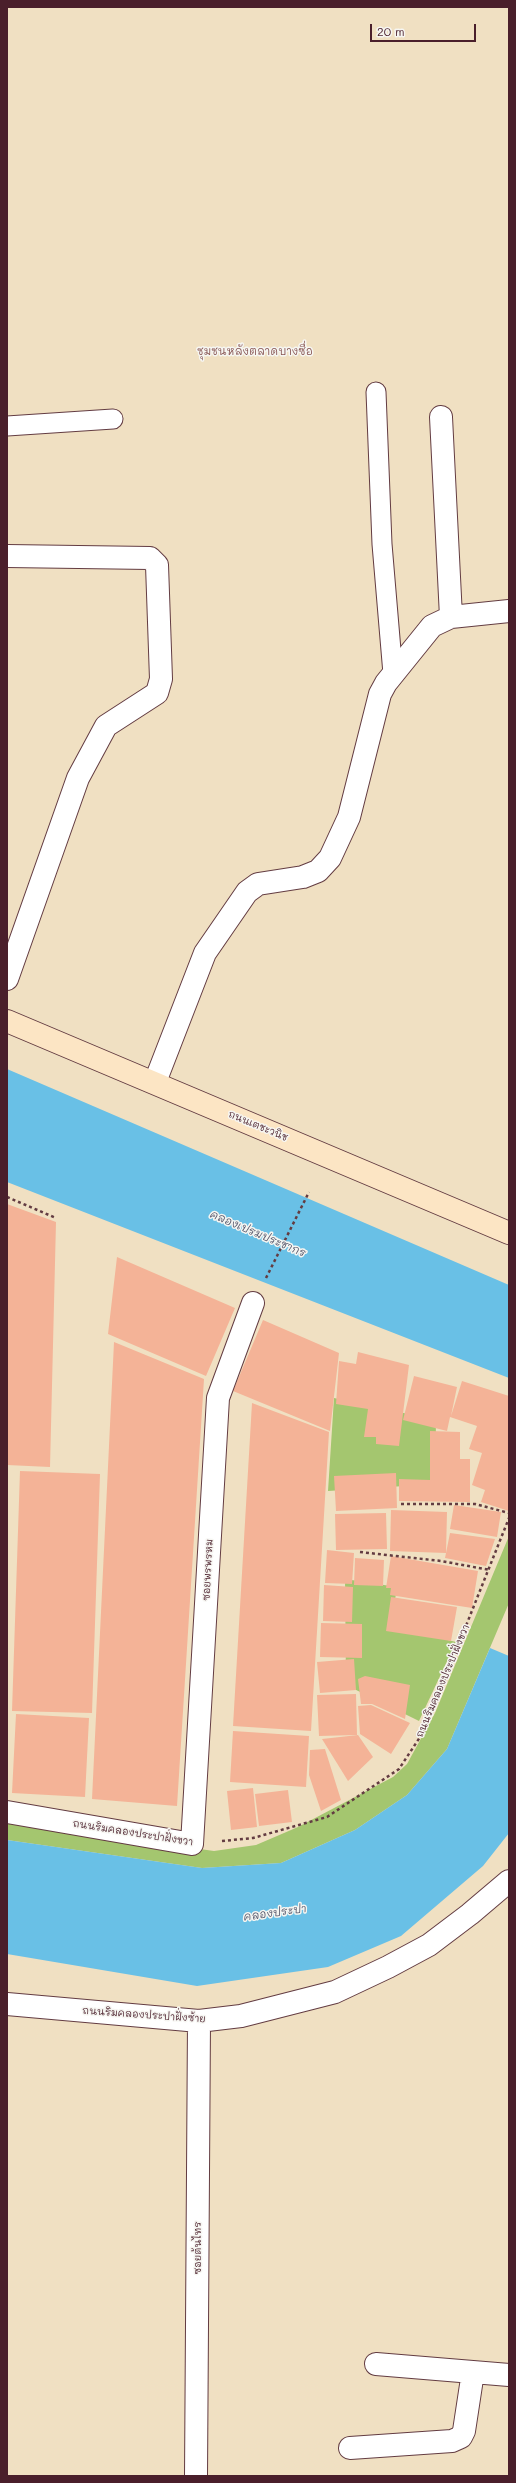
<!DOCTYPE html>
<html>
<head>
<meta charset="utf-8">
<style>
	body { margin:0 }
	#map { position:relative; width:516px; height:2483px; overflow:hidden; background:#f0e0c2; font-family:Mali,sans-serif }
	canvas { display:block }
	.frame { position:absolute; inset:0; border:8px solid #4a1f2b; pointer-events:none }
	.scale { position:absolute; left:370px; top:24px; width:106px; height:18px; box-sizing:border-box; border:2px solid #4a1f2b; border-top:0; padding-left:5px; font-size:12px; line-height:14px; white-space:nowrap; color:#4a1f2b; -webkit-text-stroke:3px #f6f6f2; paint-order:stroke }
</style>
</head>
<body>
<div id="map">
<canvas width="516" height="2483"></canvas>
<div class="frame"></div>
<div class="scale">20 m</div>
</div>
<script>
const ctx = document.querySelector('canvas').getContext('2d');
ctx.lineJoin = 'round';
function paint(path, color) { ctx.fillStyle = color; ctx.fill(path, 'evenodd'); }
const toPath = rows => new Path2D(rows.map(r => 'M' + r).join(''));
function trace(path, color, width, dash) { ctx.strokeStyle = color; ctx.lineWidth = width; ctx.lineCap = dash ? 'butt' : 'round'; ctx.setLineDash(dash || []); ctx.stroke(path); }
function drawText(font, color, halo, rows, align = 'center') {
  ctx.font = font + ' Mali,"Playpen Sans Thai",sans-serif'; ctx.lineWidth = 3; ctx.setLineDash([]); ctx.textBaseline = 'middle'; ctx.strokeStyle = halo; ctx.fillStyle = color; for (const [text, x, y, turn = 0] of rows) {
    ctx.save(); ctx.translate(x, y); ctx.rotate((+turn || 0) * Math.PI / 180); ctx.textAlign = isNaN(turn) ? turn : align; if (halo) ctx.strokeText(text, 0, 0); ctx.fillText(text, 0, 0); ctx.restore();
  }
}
const green = toPath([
	[334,1398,436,1420,435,1484,328,1491],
	[509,1536,509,1603,447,1749,407,1795,355,1830,281,1863,202,1868,7,1840,7,1822,214,1851,256,1845,298,1827,393,1777,407,1764,435,1713],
	[345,1579,397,1587,391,1626,456,1642,419,1721,346,1685]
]);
const water = toPath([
	[7,1069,509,1285,509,1378,7,1182],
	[490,1648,509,1656,509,1833,483,1866,401,1936,328,1967,197,1986,7,1954,7,1840,202,1868,281,1863,355,1830,407,1795,447,1749]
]);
const building = toPath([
	[7,1204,56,1222,50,1467,7,1465],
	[117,1257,235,1308,206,1376,108,1334],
	[263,1320,339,1353,330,1431,233,1391],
	[114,1342,204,1379,177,1806,92,1799],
	[358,1352,409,1365,399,1446,376,1444,376,1437,364,1437,368,1409,336,1404,339,1361,356,1364],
	[414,1376,457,1387,451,1416,462,1381,509,1396,509,1511,481,1502,485,1490,472,1485,482,1453,469,1449,477,1426,450,1417,447,1431,403,1420],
	[252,1403,329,1432,311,1731,233,1726],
	[430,1431,460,1432,460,1459,470,1459,470,1502,399,1501,399,1479,430,1480],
	[20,1471,100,1474,92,1713,12,1711],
	[396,1473,397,1508,336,1511,334,1476],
	[454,1505,501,1512,497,1537,450,1529],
	[391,1510,447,1512,446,1553,390,1551],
	[386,1513,387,1549,336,1550,335,1514],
	[450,1533,495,1539,486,1566,445,1558],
	[327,1550,354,1553,352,1584,325,1583],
	[391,1556,478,1571,472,1608,390,1595,391,1588,386,1588],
	[355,1558,384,1560,383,1586,354,1585],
	[324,1585,353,1587,352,1622,323,1621],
	[391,1597,457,1607,451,1641,386,1631],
	[321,1623,362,1624,362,1658,320,1657],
	[354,1659,356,1690,320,1693,317,1662],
	[365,1676,410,1685,405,1719,372,1704,361,1704,358,1679],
	[356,1694,357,1735,319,1736,317,1695],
	[371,1705,410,1723,391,1754,360,1734,358,1706],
	[16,1714,89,1718,85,1797,12,1793],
	[233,1731,309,1736,306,1787,230,1782],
	[358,1735,373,1757,348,1781,322,1739],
	[325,1749,341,1800,321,1811,309,1775,310,1750],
	[253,1788,257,1827,231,1830,227,1791],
	[288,1790,292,1822,259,1826,255,1794]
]);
const path = toPath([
	[7,1197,56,1218],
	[266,1278,309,1192],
	[401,1504,475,1504,509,1513],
	[360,1552,441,1561,490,1570],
	[222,1841,253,1838,327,1817,399,1769,424,1731,509,1518]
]);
const lane = toPath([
	[376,392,382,544,393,674],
	[7,426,113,419]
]);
const street = toPath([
	[441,417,451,617],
	[7,556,150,558,157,565,161,679,157,693,106,726,78,778,7,979],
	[155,1082,205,953,247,892,258,884,303,877,318,871,330,858,349,817,380,694,386,683,432,626,451,617,509,611],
	[7,1812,192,1844,218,1398,253,1303],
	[7,2004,199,2021,241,2016,335,1992,388,1967,429,1945,470,1914,509,1881],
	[376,2364,509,2375],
	[350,2448,452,2441,461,2437,464,2431,473,2372],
	[196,2476,199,2021]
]);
const secondary = toPath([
	[7,1021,509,1233]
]);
const streetNames = [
	["ถนนเตชะวนิช",258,1126,23],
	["ซอยพรพรหม",208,1570,-87],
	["ถนนริมคลองประปาฝั่งขวา",443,1681,-67],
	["ถนนริมคลองประปาฝั่งขวา",133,1833,9],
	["ถนนริมคลองประปาฝั่งซ้าย",144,2015,4],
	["ซอยต้นไทร",198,2248,-90]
];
const neighbourhoodNames = [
	["ชุมชนหลังตลาดบางซื่อ",255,352]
];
const waterNames = [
	["คลองเปรมประชากร",258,1234,23],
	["คลองประปา",275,1913,-8]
];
paint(green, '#a4c66f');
paint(water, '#69c0e6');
paint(building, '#f4b397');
trace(lane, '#633c42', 21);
trace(street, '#633c42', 24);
trace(secondary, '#633c42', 24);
trace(path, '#633c42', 2.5, [3, 3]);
trace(lane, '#fff', 19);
trace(street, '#fff', 22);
trace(secondary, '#fce5c4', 22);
drawText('10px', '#4a1f2b', '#f6f6f2', streetNames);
drawText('11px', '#865351', '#f6f6f2', neighbourhoodNames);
drawText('italic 11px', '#55576c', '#f6f6f2', waterNames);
</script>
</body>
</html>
